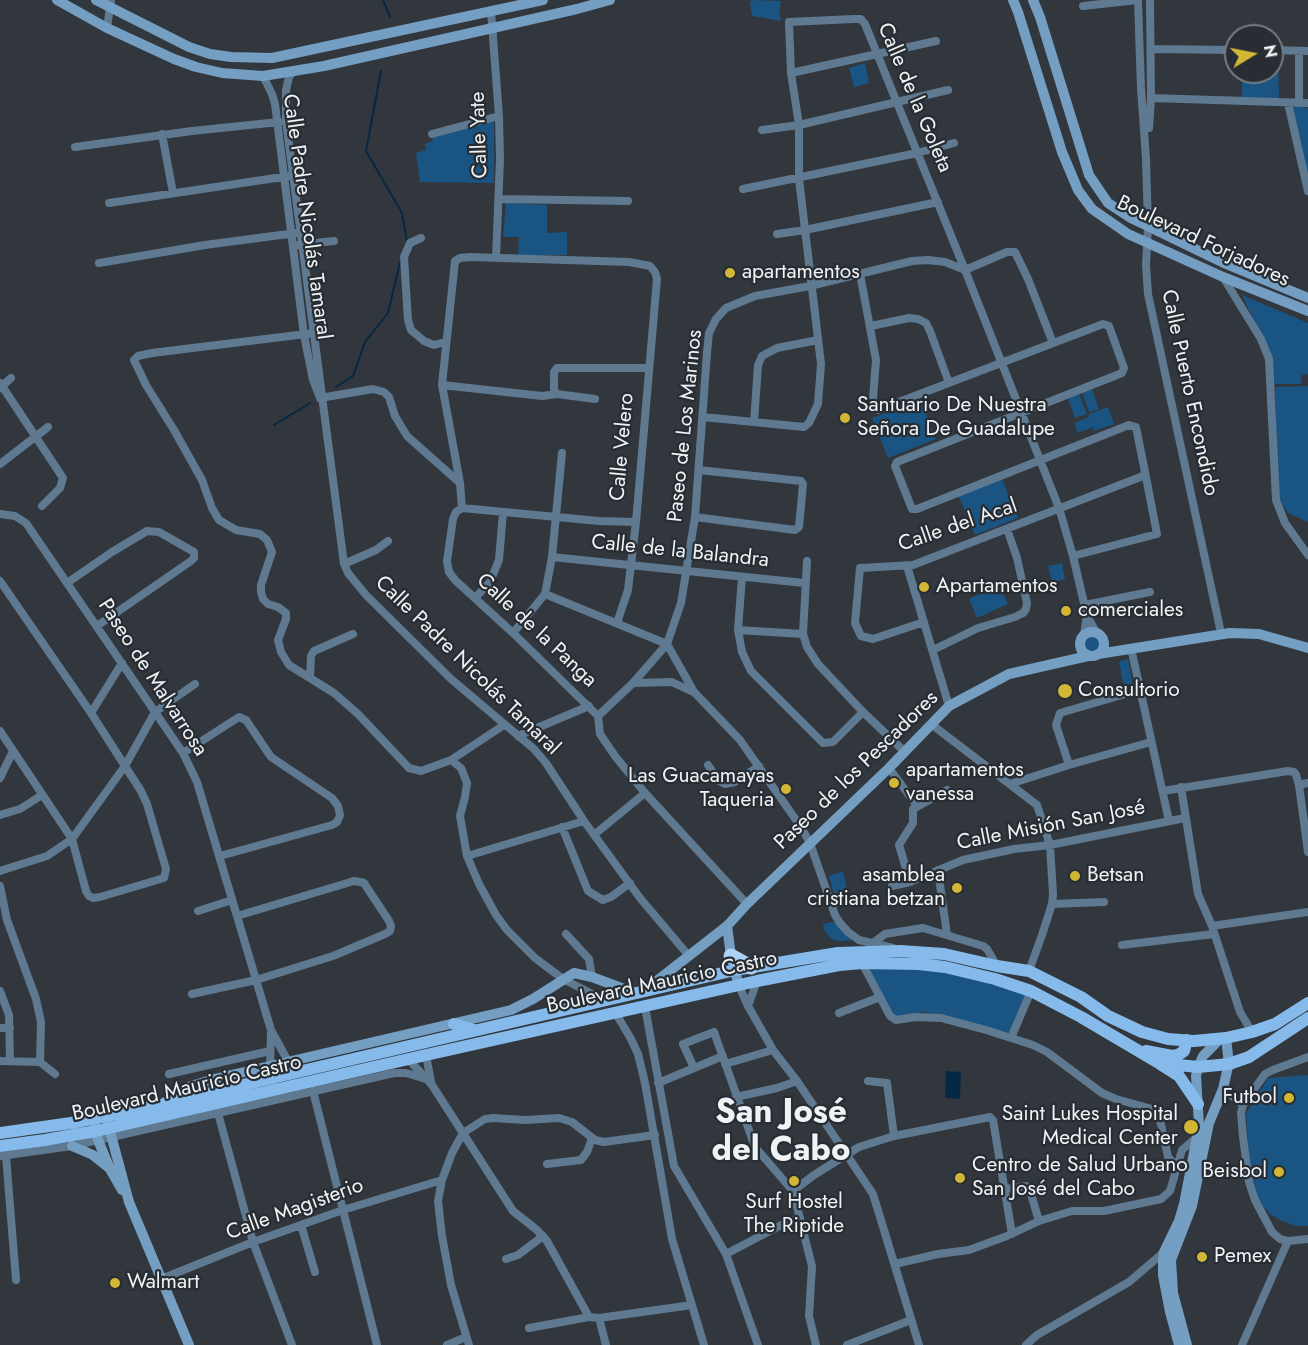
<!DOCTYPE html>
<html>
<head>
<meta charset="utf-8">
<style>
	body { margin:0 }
	#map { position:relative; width:1308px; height:1345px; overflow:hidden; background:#31373c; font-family:Jost,sans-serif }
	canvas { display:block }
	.north { position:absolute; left:1224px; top:24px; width:60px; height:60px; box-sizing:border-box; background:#272d32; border:2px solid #777c80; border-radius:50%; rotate:80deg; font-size:16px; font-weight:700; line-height:24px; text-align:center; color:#eff3f6 }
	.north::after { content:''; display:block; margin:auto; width:21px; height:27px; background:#d2b736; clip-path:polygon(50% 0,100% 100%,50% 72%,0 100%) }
</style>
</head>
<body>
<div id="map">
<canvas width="1308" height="1345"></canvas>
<div class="north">N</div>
</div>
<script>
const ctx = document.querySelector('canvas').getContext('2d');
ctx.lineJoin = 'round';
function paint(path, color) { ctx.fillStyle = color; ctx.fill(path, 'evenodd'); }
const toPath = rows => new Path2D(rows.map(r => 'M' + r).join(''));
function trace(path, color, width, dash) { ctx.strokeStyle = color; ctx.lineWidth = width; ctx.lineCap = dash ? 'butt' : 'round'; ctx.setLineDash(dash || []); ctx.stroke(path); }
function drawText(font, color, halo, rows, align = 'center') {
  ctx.font = font + ' Jost,sans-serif'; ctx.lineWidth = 4.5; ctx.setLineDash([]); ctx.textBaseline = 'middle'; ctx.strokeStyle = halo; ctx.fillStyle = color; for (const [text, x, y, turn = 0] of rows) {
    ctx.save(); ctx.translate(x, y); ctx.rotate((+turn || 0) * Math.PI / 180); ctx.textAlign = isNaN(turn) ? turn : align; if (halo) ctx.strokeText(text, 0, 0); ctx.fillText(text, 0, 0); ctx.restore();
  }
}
const green = toPath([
	[752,0,781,1,779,12,781,21,752,16,750,2],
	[1272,54,1278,54,1279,98,1242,98,1242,72,1272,72],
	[865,63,869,83,854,87,849,68],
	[1291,106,1308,108,1308,182],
	[494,121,494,183,420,182,416,153,426,150,425,144,433,141,432,135],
	[506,203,547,205,547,233,567,232,567,255,518,255,519,237,503,237],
	[1242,295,1308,323,1308,374,1302,375,1301,384,1273,384,1262,338],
	[1308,386,1308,522,1288,513,1278,497,1275,387],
	[1092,389,1099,409,1089,412,1082,393],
	[1079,394,1087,414,1075,418,1068,399],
	[921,400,936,439,888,458,872,418],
	[1108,407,1114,424,1094,431,1093,427,1078,433,1074,423,1089,417,1089,414],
	[1002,479,1018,518,975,535,958,495],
	[1062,563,1065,579,1052,582,1048,566],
	[999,585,1008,604,977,618,969,599],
	'1080 644a11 11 0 1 1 22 0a11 11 0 1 1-22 0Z',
	[1128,659,1133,686,1124,688,1119,661],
	[843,871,848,894,839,901,834,895,829,876],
	[837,921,853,940,839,941,831,939,824,929,823,924],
	[867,967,919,968,988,980,1029,992,1010,1035,985,1026,924,1012,897,1018,891,1015],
	[1308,1075,1308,1226,1296,1226,1282,1221,1270,1214,1261,1204,1255,1191,1249,1165,1246,1113,1268,1078]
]);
const water = toPath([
	[946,1071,961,1072,960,1099,945,1098]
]);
const stream = toPath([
	[383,0,390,17],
	[381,71,366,151,402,213,407,242],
	[336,387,353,376,365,342,388,313,400,262],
	[274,425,310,403]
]);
const street = toPath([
	[1083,6,1138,0,1141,88,1146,159,1148,226,1146,265,1148,294,1221,633],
	[491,11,499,116,500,159,496,258],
	[107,28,111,0],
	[1151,49,1236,50],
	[1272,50,1308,51],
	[1299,51,1299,103],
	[293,72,289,77,286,90,286,121,344,564,348,573,366,595,451,679,534,749,546,763,584,821,640,898,689,956],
	[791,73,936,41],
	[263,76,272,94,275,104,304,335,313,380,319,395],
	[1151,98,1308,103],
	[1288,103,1308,191],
	[1149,128,1151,98,1150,0],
	[762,130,799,125,948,90],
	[162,134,173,193],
	[432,134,499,116],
	[75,147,192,131,279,122],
	[743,189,917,153,954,143],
	[500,199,628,201],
	[109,203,289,176],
	[777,234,805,230,938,202],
	[421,238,410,243,404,257,408,320,411,330,424,341,434,345,445,342],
	[296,245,334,241],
	[99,263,205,245,296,233],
	[860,274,876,360,873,398,873,404,878,410,1103,324,1109,326,1124,368,1122,373,897,462,895,466,912,509,917,509,1129,425,1136,427,1145,472,1143,476,913,565,860,568,855,623,861,636,873,639,924,622],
	[1223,277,1261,339,1269,359,1276,500,1285,523,1308,555],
	[871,326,909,318,918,319,926,323,930,331,949,383],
	[314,333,152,353,138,356,134,360,146,385,174,430,202,480,212,508,219,520,236,530,260,534,267,540,272,552,261,585,261,592,263,599,268,604,278,607,286,613,286,619,278,640,281,652,289,665,334,693,358,714,409,768,421,771,451,760,461,768,467,783,465,797,460,816,467,856,479,884,496,915,507,930,535,958,563,979,594,995],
	[0,383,63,478,60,488,42,506],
	[442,385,542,396,557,394],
	[0,388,11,378],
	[320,398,373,389,384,392,389,397,395,416,407,436,460,483,462,508],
	[595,399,557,394,554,390,554,372,557,368,649,368],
	[703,417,804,427,809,423,818,404,821,364,799,179,799,125,791,73,789,22,854,19,861,19,865,24,965,270,1007,252,1015,252,1028,279,1053,343],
	[754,422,758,365,762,356,777,348,818,340],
	[0,464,48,427],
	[460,483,442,385,455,261,460,258,470,257,629,262,650,266,655,272,657,279,636,522,628,590,617,623],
	[0,514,15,516,26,523,183,753,197,782,271,1030,290,1065],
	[695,517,795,530,799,527,803,484,801,481,699,470],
	[636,522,599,521,462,508,456,512,453,519,447,561,449,572,455,580,513,633,598,716,600,734,615,756,645,793,747,904],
	[1073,556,1157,534,1145,472],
	[552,557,804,583],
	[807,561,803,634,807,647,818,664,863,712,905,752],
	[344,564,376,550,388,541],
	[907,566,949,706],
	[742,577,738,630,742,652,751,671,823,743,833,742,863,712],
	[0,581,91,713,141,791,147,804,166,869,164,878,100,897,93,898,89,896,86,891,72,839,0,731],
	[67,583,112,552,147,531,159,532,194,552,194,558,191,561,97,626],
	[545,594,667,644],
	[475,598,490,582,499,560,503,512],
	[1085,605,1150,592],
	[738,630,803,634],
	[513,633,545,594,552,557,562,453],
	[1084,634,1087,616],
	[667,644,694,692,740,740,801,827,810,843,835,915,840,923,848,932,859,940,893,948],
	[1131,648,1169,821],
	[933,650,978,628,1015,617,1023,613,1026,609,1027,603,1017,558,1007,529],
	[310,678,311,656,314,651,353,634],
	[633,683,672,682,693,692],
	[91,713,122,663],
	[598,716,633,683,667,644,681,603,695,517,707,353,709,333,716,319,726,308,755,296,810,286,912,261,928,260,945,262,965,270,1059,508,1073,556,1087,616,1096,632],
	[931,724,1037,805,1050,845,1053,894,1052,904,1042,935,1029,971],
	[518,736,589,706],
	[183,753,239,717,246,720,271,757,332,798,338,806,340,815,337,822,332,825,220,856],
	[451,760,504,725],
	[708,765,719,781,725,784,735,782,759,766],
	[1069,765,1056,725,1060,713,1139,690],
	[889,768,917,806],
	[0,778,13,751],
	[1010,784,1069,765,1151,742],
	[1299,785,1308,783],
	[1181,787,1198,894,1212,926,1240,1012,1252,1032],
	[1163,791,1288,771,1294,772,1296,775,1299,785,1308,852],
	[0,815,20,809,42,795],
	[562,827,588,891,603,900,611,897,630,883],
	[595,834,645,793],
	[467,856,584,821],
	[938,870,947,935],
	[0,871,47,856,72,839,125,766,155,712,195,684],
	[910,882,899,845,913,823,913,809,947,790],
	[0,886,7,920,36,999,41,1022,40,1062,55,1074],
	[892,886,910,882,963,860,1014,849,1050,845,1185,818],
	[1052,904,1104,902],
	[198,911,232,900],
	[1212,926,1308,912],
	[566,934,589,959,592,977],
	[873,943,885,934,923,928,983,946,987,949,997,966],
	[1122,945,1214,934],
	[862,963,890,1016,896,1020,916,1017,941,1018,986,1030,1033,1045,1047,1052,1102,1093,1116,1099,1152,1109,1156,1112,1160,1120,1168,1157,1177,1167],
	[739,986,748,1006,773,1050,797,1081,873,1194,919,1345],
	[0,991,9,1015,10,1061],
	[192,994,256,980,333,956,385,934,390,931,391,926,389,921,364,883,360,882,354,881,237,916],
	[748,1006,757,981],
	[645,1007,674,1166,726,1254,758,1345],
	[839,1013,880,997],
	[618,1017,631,1039,638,1054,645,1083,672,1239,704,1345],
	[0,1028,10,1028],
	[271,1033,270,1066,272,1083],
	[1011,1038,1031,991],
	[426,1055,431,1082],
	[408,1059,432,1085,513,1211,537,1230,547,1241,589,1317],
	[0,1061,40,1062],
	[725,1064,773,1050],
	[694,1068,683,1044,714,1032,755,1147,793,1191,812,1266,809,1316,816,1345],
	[169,1074,270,1051],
	[868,1081,887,1083,894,1136],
	[658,1083,723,1056],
	[1223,1089,1243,1105,1241,1113,1243,1137,1249,1182,1255,1200,1272,1232,1280,1239,1288,1241,1308,1239],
	[313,1091,377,1345],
	[736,1097,777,1088,797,1081],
	[1243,1105,1265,1074,1273,1070,1308,1057],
	[218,1113,253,1242,292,1345],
	[0,1156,72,1146,394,1073,406,1073,426,1079],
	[6,1156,16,1280],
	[547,1164,581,1160,587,1152,592,1138],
	[1005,1189,1026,1186,1029,1187,1039,1221],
	[793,1191,814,1175,859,1147,894,1136,990,1117,993,1120,1012,1234],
	[301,1225,315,1272],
	[726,1254,789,1221,800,1218],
	[506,1259,518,1255,543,1236],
	[895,1264,938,1254,969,1250,1007,1236,1039,1221,1072,1211,1104,1211,1161,1199,1170,1191,1182,1150,1197,1137],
	[161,1279,253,1242,343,1210,442,1180],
	[599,1318,606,1345],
	[529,1328,589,1317,599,1318,692,1305],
	[447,1345,466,1337],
	[469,1345,451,1285,442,1236,438,1201,442,1180,452,1153,463,1133,485,1119,493,1118,525,1120,559,1118,572,1122,595,1140,604,1142,655,1135],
	[847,1345,911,1320],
	[1026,1345,1037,1335,1129,1282,1164,1252],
	[1242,1345,1288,1241]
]);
const secondary = toPath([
	[57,0,107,28,174,59,196,67,222,73,263,76,324,66,577,9,610,0],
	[96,0,189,47,210,54,231,57,272,58,543,0],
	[1013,0,1018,12,1062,152,1078,190,1092,209,1128,234,1223,277,1308,311],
	[1033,0,1040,17,1089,175,1108,203,1131,218,1226,264,1308,298],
	'1080 644a12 12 0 1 1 24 0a12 12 0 1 1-24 0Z',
	[1098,654,1230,633,1259,634,1308,648],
	[727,926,731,956,739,986],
	[644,991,727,926,747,904,889,768,949,706,1009,674,1088,656],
	[164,1103,188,1087,214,1079,511,1010,533,999,574,973,592,977,635,993],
	[107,1120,129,1202,189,1345],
	[95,1125,98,1140,110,1169,122,1190],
	[72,1146,93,1155,108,1167],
	[1179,1345,1170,1312,1163,1275,1163,1261,1164,1252,1179,1221,1184,1204,1197,1137,1199,1125,1196,1076,1198,1067,1203,1056,1221,1038],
	[1187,1345,1173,1293,1171,1260,1192,1206,1209,1123,1223,1089,1227,1071,1229,1064,1226,1038]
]);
const primary = toPath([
	[454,1024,474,1030],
	[1146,1051,1172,1056,1178,1055,1184,1051,1187,1040],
	[1160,1064,1179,1076,1198,1104],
	[0,1133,71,1123,161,1105,272,1078,735,970,838,953,900,951,944,954,997,966,1029,971,1081,997,1108,1016,1142,1032,1168,1039,1194,1041,1226,1038,1252,1032,1275,1024,1308,1003],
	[0,1146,45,1140,96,1131,426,1055,757,981,839,965,862,963,919,964,945,967,995,979,1031,991,1081,1017,1159,1063,1198,1067,1229,1064,1249,1057,1308,1018]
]);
const highway = toPath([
	[731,956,751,967]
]);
const markers = [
	[730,273,6,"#d2b736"],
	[845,418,6,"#d2b736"],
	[924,587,6,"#d2b736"],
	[1066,611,6,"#d2b736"],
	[1065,691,8,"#d2b736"],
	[894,783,6,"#d2b736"],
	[786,789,6,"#d2b736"],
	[1075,876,6,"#d2b736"],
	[957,888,6,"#d2b736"],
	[1289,1098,6,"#d2b736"],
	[1191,1127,8,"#d2b736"],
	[1279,1172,6,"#d2b736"],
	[960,1178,6,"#d2b736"],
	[794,1181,6,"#d2b736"],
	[1202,1257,6,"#d2b736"],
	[115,1283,6,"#d2b736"]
];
const streetNames = [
	["Calle de la Goleta",914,98,67],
	["Calle Yate",480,135,-92],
	["Calle Padre Nicolás Tamaral",306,217,82],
	["Boulevard Forjadores",1203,242,25],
	["Calle Puerto Encondido",1189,393,78],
	["Paseo de Los Marinos",686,426,-84],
	["Calle Velero",623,447,-85],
	["Calle del Acal",958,526,-19],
	["Calle de la Balandra",680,552,6],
	["Calle de la Panga",536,631,43],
	["Calle Padre Nicolás Tamaral",467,666,44],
	["Paseo de Malvarrosa",152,678,57],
	["Paseo de los Pescadores",857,771,-44],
	["Calle Misión San José",1051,826,-11],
	["Boulevard Mauricio Castro",662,983,-12],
	["Boulevard Mauricio Castro",187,1089,-13],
	["Calle Magisterio",295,1210,-20]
];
const poiNames = [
	["apartamentos",742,273],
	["Santuario De Nuestra",857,406],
	["Señora De Guadalupe",857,430],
	["Apartamentos",936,587],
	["comerciales",1078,611],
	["Consultorio",1078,691],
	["apartamentos",906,771],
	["vanessa",906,795],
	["Las Guacamayas",774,777,"right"],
	["Taqueria",774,801,"right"],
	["asamblea",945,876,"right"],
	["cristiana betzan",945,900,"right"],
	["Betsan",1087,876],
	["Futbol",1277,1098,"right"],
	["Saint Lukes Hospital",1178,1115,"right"],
	["Medical Center",1178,1139,"right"],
	["Centro de Salud Urbano",972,1166],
	["San José del Cabo",972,1190],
	["Beisbol",1267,1172,"right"],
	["Surf Hostel",794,1203,"center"],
	["The Riptide",794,1227,"center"],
	["Pemex",1214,1257],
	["Walmart",127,1283]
];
const townNames = [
	["San José",781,1114],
	["del Cabo",781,1152]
];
paint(green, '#1a5482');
paint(water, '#052843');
trace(stream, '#052843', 2);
trace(street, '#5f7991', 8);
trace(secondary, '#759ec3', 10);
trace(primary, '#85baea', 12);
trace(highway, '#acd1f4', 15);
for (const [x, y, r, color] of markers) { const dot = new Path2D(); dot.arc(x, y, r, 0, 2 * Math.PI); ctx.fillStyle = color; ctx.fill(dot); trace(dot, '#272d32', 2); }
drawText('21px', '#eff3f6', '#272d32', streetNames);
drawText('21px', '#eff3f6', '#272d32', poiNames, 'left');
drawText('bold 33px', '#eff3f6', '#272d32', townNames);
</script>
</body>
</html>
